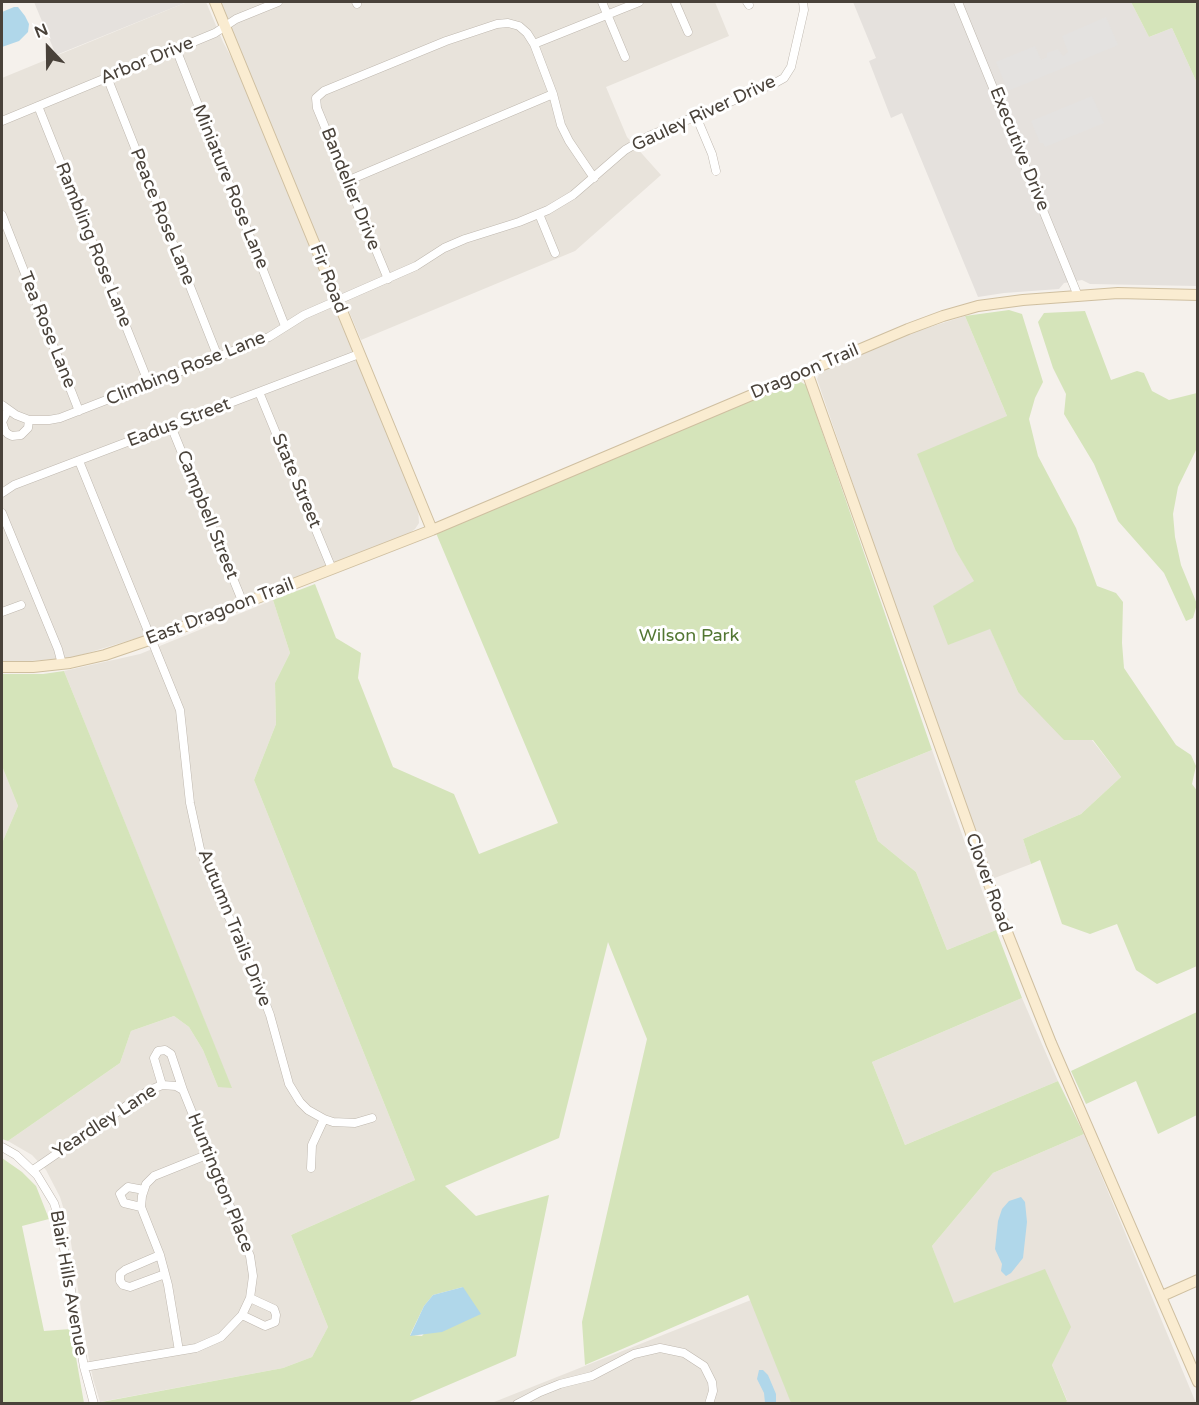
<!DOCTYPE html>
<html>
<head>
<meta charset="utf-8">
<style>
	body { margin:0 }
	#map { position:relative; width:1199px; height:1405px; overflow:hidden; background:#f5f1ec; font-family:"Varela Round",sans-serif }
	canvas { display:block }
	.frame { position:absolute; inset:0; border:3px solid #49423a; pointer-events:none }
	.north { position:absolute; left:18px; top:18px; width:60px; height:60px; -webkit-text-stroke:4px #fff; paint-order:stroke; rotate:338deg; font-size:16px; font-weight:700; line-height:24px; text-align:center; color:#49423a }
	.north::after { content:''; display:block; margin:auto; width:21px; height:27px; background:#49423a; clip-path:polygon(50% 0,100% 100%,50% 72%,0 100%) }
</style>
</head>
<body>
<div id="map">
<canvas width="1199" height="1405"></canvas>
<div class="frame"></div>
<div class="north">N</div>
</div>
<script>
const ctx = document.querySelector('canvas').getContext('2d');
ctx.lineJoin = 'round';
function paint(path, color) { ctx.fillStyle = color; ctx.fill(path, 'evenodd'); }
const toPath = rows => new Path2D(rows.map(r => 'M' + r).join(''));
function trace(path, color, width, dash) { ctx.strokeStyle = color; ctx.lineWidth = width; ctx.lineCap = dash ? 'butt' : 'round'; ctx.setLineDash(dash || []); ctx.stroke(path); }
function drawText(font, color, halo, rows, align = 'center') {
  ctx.font = font + ' "Varela Round",sans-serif'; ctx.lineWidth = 6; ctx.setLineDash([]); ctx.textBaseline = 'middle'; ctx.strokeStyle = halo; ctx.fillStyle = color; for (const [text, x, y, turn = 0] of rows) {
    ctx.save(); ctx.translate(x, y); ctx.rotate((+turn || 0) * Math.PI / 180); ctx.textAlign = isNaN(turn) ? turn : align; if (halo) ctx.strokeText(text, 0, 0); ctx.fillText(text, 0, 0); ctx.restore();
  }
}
const residential = toPath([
	[187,2,206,2,223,42,237,68,418,507,419,523,415,529,408,534,157,632,71,658,2,663,2,78],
	[218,2,715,2,729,36,606,87,627,137,661,175,575,251,361,340,337,283,327,268],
	[965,316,1007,416,956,551,975,581,934,606,990,628,1018,692,1092,740,1121,777,1081,814,1023,839,1031,864,992,879,892,598,817,379,820,372,911,333],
	[273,600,290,653,275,683,276,724,254,780,415,1180,291,1235,328,1327,312,1357,283,1368,100,1402,93,1379,87,1349,68,1223,60,1197,46,1170,32,1155,8,1141,120,1063,131,1031,174,1016,189,1027,203,1050,218,1087,231,1087,64,671,140,654],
	[932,750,996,930,947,950,916,872,878,841,855,781],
	[2,766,18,806,2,843],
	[1022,998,1058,1081,905,1145,872,1062],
	[1084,1134,1196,1403,1064,1403,1067,1400,1052,1365,1070,1327,953,1303,932,1246,993,1173],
	[751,1300,792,1404,489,1404]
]);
const industrial = toPath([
	[34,2,187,2,56,55],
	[853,2,1131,2,1149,37,1172,28,1197,83,1197,286,1090,284,1082,280,1064,283,1059,289,1004,293,978,297,902,113,891,118,869,61,876,58]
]);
const green = toPath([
	[1131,2,1197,2,1197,83,1172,28,1149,37],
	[1009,310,1022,314,1043,382,1035,398,1029,419,1038,456,1076,528,1097,586,1116,593,1123,602,1122,643,1124,668,1176,745,1191,755,1196,766,1192,784,1198,792,1197,966,1157,984,1136,970,1117,924,1090,934,1062,924,1040,860,1031,864,1023,839,1081,814,1121,777,1093,740,1064,740,1018,692,990,629,948,645,933,606,974,581,956,551,917,454,1007,416,965,316],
	[1085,311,1111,380,1137,371,1144,373,1152,391,1169,400,1197,393,1197,448,1178,487,1173,514,1175,537,1181,565,1197,604,1193,618,1186,621,1164,573,1118,521,1094,464,1064,414,1066,394,1053,368,1038,322,1044,313],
	[799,381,806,385,932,750,855,781,878,841,916,872,947,950,996,930,1022,998,872,1062,905,1145,1058,1081,1084,1134,993,1173,932,1246,954,1303,1045,1269,1071,1327,1052,1365,1067,1401,1064,1404,791,1403,748,1295,585,1365,582,1322,647,1039,608,942,559,1138,445,1186,476,1216,549,1195,516,1356,411,1401,409,1403,91,1404,283,1368,312,1357,328,1327,291,1235,415,1180,254,780,276,724,275,683,290,653,273,600,315,584,336,638,361,653,358,678,393,767,454,794,479,854,558,823,436,533],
	[463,1287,422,1336,410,1335,424,1306,433,1295],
	[64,671,232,1088,218,1087,203,1050,189,1027,174,1016,131,1031,120,1063,8,1141,2,1139,2,843,18,806,2,766,2,674,43,674],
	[1197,1012,1197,1115,1158,1134,1136,1081,1086,1104,1071,1071],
	[2,1158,22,1172,36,1186,49,1219,22,1226,44,1331,71,1329,84,1403,2,1403]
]);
const parking = toPath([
	[1106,17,1118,45,1008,91,996,62,1035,46,1041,60,1047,57,1047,53,1058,49,1063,56,1068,52,1062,36],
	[1092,96,1104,123,1045,147,1043,143,1040,143,1031,121]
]);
const water = toPath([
	[14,7,18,7,25,16,29,24,28,32,19,41,2,47,2,12],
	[1021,1197,1025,1202,1027,1222,1023,1258,1011,1273,1006,1276,1001,1271,1002,1264,995,1249,998,1221,1002,1209,1009,1201],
	[463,1287,481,1314,442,1332,410,1336,424,1306,433,1295],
	[759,1370,763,1370,768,1375,776,1394,776,1403,765,1403,764,1393,757,1379]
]);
const street = toPath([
	[356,2,357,4],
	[602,2,625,57],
	[675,2,688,32],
	[747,2,749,5],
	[958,2,1078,296],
	[534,44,639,2],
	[176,49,285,326],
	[107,77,218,357],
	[38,106,149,384],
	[696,116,712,154,716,171],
	[2,121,215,33,236,19,278,2],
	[347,181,553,94],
	[539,214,555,253],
	[2,215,79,411],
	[388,279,317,108,316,98,324,91,446,41,497,24,508,23,519,26,527,33,534,44,553,94,561,125,569,141,594,178],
	[259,392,332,569],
	[2,405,16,415,29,420,49,420,60,418,269,337,304,315,416,266,444,248,465,239,519,222,548,210,573,195,625,150,649,136,775,83,784,78,791,67,804,10,803,2],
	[8,410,2,422,5,431,8,434,12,436,21,435,28,428,29,420],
	[171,426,243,603],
	[79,461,180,710,190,803,200,849,211,878,253,970,270,1015,289,1084,300,1102,308,1110,324,1119,333,1122,355,1123,372,1118],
	[2,493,14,485,359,354],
	[2,513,58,649,62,664],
	[2,612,21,605],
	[162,1085,154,1058,158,1051,165,1050,171,1054,183,1090],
	[2,1147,16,1155,37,1175,54,1203,59,1219,84,1367,94,1404],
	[311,1168,312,1145,324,1119],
	[33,1170,148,1091,162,1085,176,1086,183,1090,185,1095,250,1256,253,1276,250,1298,242,1315,221,1337,196,1348,84,1367],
	[141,1207,124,1203,120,1194,128,1187,144,1190],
	[160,1255,125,1270,120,1274,120,1281,123,1285,130,1287,165,1274],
	[242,1315,265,1326,275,1322,276,1315,274,1309,250,1298],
	[179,1351,168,1285,160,1255,141,1207,142,1196,146,1184,154,1176,209,1154],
	[517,1404,540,1392,560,1384,592,1376,634,1354,660,1348,684,1353,704,1366,712,1382,713,1391,709,1404]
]);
const secondary = toPath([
	[215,2,432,530],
	[807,372,999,912,1051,1043,1198,1382],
	[2,667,33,667,70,663,105,655,152,639,432,530,908,329,943,316,978,306,1023,300,1118,293,1198,295],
	[1162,1296,1198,1280]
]);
const streetNames = [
	["Arbor Drive",147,61,-22],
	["Gauley River Drive",704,114,-25],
	["Executive Drive",1019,149,68],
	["Miniature Rose Lane",230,187,68],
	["Bandelier Drive",350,189,68],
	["Peace Rose Lane",162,217,68],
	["Rambling Rose Lane",93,245,68],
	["Fir Road",328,279,68],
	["Tea Rose Lane",47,330,68],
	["Climbing Rose Lane",186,369,-22],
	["Dragoon Trail",805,372,-23],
	["Eadus Street",179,423,-21],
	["State Street",296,481,67],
	["Campbell Street",207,515,68],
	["East Dragoon Trail",220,612,-21],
	["Clover Road",988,883,70],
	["Autumn Trails Drive",234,928,68],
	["Yeardley Lane",105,1122,-33],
	["Huntington Place",220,1183,68],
	["Blair Hills Avenue",68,1283,80]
];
const parkNames = [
	["Wilson Park",689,636]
];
paint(residential, '#e8e3db');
paint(industrial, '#e5e1dd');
paint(green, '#d5e4ba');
paint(parking, '#e4e2e0');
paint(water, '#b0d7ea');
trace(street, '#bfb8af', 9);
trace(secondary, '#cfbfa0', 12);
trace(street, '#fff', 8);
trace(secondary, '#faecd1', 10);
drawText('18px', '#49423a', '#fff', streetNames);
drawText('18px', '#527632', '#fff', parkNames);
</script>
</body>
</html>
